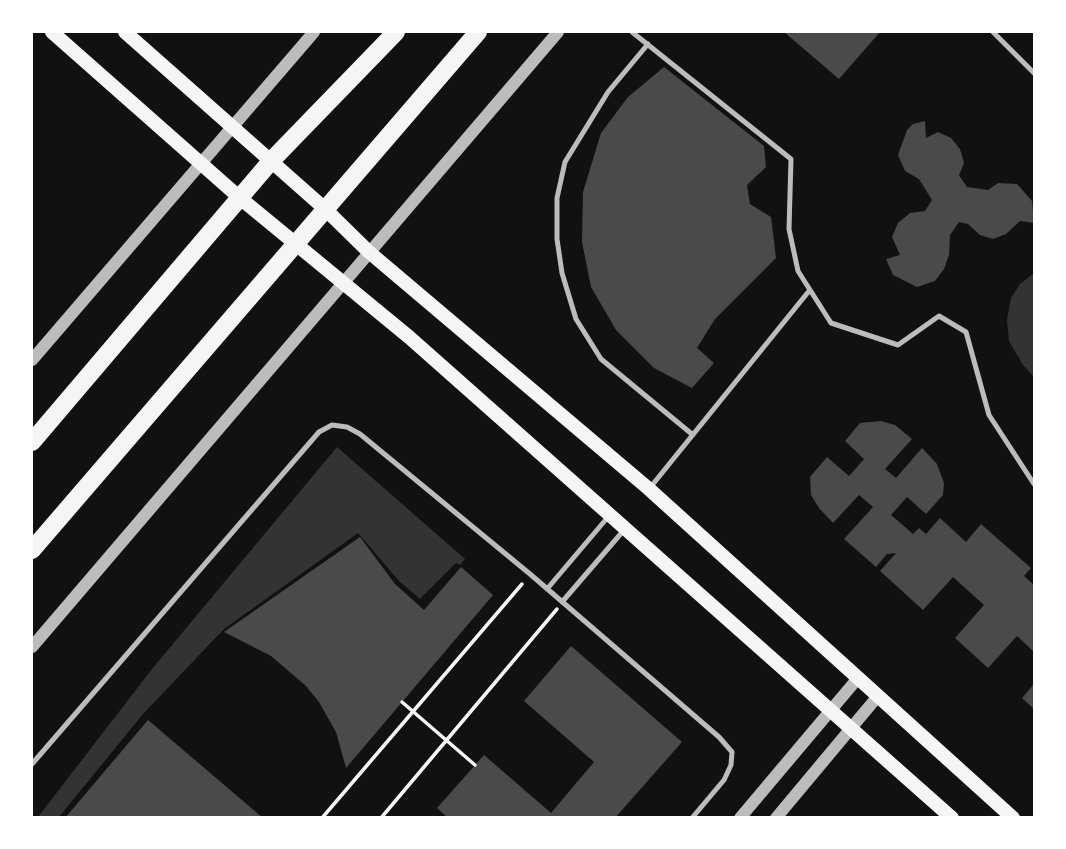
<!DOCTYPE html>
<html>
<head>
<meta charset="utf-8">
<style>
	body { margin:0 }
	#map { position:relative; width:1066px; height:849px; overflow:hidden; background:#111; font-family:"Space Grotesk",sans-serif }
	canvas { display:block }
	.frame { position:absolute; inset:0; border:33px solid #fff; pointer-events:none }
</style>
</head>
<body>
<div id="map">
<canvas width="1066" height="849"></canvas>
<div class="frame"></div>
</div>
<script>
const ctx = document.querySelector('canvas').getContext('2d');
ctx.lineJoin = 'round';
function paint(path, color) { ctx.fillStyle = color; ctx.fill(path, 'evenodd'); }
const toPath = rows => new Path2D(rows.map(r => 'M' + r).join(''));
function trace(path, color, width, dash) { ctx.strokeStyle = color; ctx.lineWidth = width; ctx.lineCap = dash ? 'butt' : 'round'; ctx.setLineDash(dash || []); ctx.stroke(path); }
const water = toPath([
	[1034,273,1034,377,1023,365,1009,341,1007,320,1011,298,1020,284],
	[337,447,465,559,460,565,456,563,420,599,399,581,358,533,224,629,143,714,59,817,38,817,152,669]
]);
const building = toPath([
	[784,32,880,32,839,79],
	[664,67,764,146,766,167,747,185,750,204,771,217,776,258,715,319,697,348,714,363,692,388,654,368,616,330,591,287,582,242,583,192,601,133,628,97],
	[925,121,926,138,938,132,951,138,960,149,964,163,959,175,967,187,988,190,998,183,1017,184,1032,201,1034,223,1020,221,1006,234,993,239,980,235,968,224,959,222,950,235,949,255,944,269,935,281,917,287,893,275,886,259,900,255,892,237,898,223,910,213,925,211,932,200,919,179,905,171,898,155,907,130,913,124],
	[881,421,895,425,912,439,885,469,896,478,922,448,937,464,944,483,943,495,926,514,907,497,891,515,913,534,919,528,926,534,940,518,966,542,981,524,1031,568,1024,576,1034,585,1034,652,1017,636,988,668,955,638,984,605,953,577,923,610,880,571,896,553,887,554,876,567,844,539,873,507,859,495,833,523,819,508,811,495,810,477,827,457,849,476,864,459,845,441,860,423],
	[360,537,395,584,424,610,461,567,493,595,346,768,336,732,319,702,306,686,271,656,224,632],
	[571,646,682,742,615,818,448,818,437,808,484,755,551,813,594,762,524,701],
	[1034,684,1034,709,1022,698],
	[148,720,263,818,65,818]
]);
const path = toPath([
	[402,702,475,765],
	[322,818,522,584],
	[381,818,557,609]
]);
const service = toPath([
	[632,32,791,159,789,229,798,271,831,323,898,345,939,316,966,332,989,415,1034,484],
	[993,32,1034,73],
	[648,44,608,92,565,162,557,198,557,239,562,273,576,319,601,359,693,435],
	[649,489,809,291],
	[547,589,608,517],
	[562,602,624,530],
	[32,764,319,432,332,425,347,427,360,434,530,574,719,737,732,752,731,765,724,780,692,818]
]);
const tertiary = toPath([
	[32,360,314,32],
	[32,647,558,32],
	[740,818,858,678],
	[776,818,878,696]
]);
const secondary = toPath([
	[52,32,240,198,409,337,952,818],
	[125,32,324,208,369,252,649,489,1013,818]
]);
const primary = toPath([
	[32,442,271,161,396,32],
	[32,550,478,32]
]);
paint(water, '#333');
paint(building, '#4a4a4a');
trace(path, '#f5f5f5', 3.5);
trace(service, '#bcbcbc', 5);
trace(tertiary, '#bcbcbc', 12);
trace(secondary, '#f5f5f5', 14);
trace(primary, '#f5f5f5', 18);
</script>
</body>
</html>
